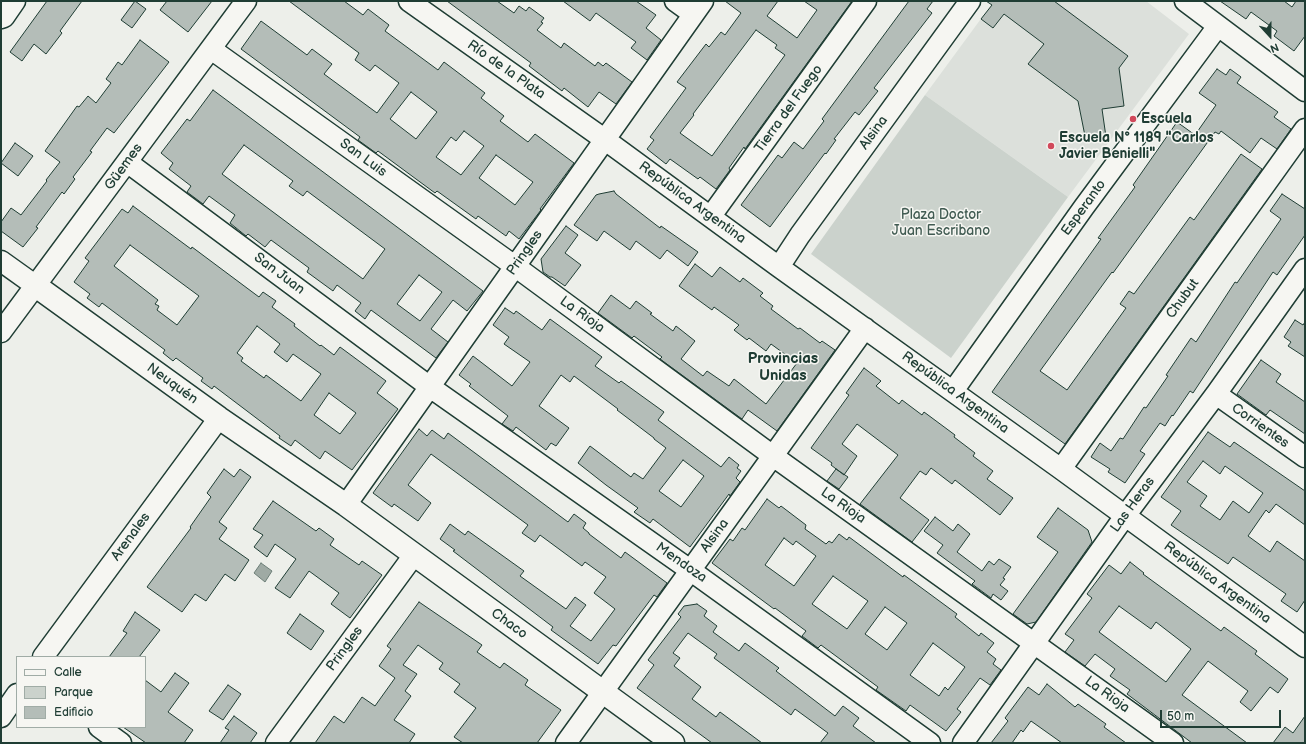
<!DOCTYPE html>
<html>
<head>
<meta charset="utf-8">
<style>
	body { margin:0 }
	#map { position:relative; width:1306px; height:744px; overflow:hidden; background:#edefea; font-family:"Balsamiq Sans",sans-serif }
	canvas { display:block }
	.frame { position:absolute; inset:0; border:2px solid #1f3d34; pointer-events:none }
	.legend { position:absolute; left:16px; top:656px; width:130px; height:72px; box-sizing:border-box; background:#f6f6f2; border:1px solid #a0aca6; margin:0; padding:5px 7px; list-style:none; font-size:12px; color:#1f3d34 }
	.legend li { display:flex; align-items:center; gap:8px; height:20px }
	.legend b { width:20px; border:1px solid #a0aca6 }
	.north { position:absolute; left:1250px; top:16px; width:40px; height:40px; -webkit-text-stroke:3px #f6f6f2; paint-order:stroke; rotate:159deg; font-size:11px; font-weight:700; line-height:16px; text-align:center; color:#1f3d34 }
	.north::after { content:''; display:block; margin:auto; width:14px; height:18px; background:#1f3d34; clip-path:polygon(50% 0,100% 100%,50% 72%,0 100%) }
	.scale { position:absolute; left:1160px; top:710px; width:121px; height:18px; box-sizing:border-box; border:2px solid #1f3d34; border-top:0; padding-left:5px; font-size:12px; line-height:14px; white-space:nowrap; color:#1f3d34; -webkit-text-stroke:3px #f6f6f2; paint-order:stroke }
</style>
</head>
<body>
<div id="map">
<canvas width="1306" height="744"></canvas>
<div class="frame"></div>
<ul class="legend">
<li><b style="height:5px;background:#f6f6f2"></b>Calle</li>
<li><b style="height:11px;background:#cbd2cc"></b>Parque</li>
<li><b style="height:11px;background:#b4bdb8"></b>Edificio</li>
</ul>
<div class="north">N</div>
<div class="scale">50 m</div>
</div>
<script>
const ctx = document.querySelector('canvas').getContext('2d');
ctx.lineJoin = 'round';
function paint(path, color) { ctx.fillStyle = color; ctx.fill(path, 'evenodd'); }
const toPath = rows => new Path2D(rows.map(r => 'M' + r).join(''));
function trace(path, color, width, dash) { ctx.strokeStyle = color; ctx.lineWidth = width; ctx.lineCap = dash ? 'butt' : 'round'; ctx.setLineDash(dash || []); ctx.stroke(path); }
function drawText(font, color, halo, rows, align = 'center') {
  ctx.font = font + ' "Balsamiq Sans",sans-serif'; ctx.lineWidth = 3; ctx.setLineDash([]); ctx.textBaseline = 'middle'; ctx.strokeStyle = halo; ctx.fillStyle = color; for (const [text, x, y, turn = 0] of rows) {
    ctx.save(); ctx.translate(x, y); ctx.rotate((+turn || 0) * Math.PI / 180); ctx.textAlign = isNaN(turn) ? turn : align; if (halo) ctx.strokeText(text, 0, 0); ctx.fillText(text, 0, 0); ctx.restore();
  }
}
const built = toPath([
	[994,1,1146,1,1189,34,1068,197,925,95]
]);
const green = toPath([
	[925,95,1068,197,951,358,811,254]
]);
const water = toPath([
	[261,563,272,571,265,582,254,573,261,563]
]);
const building = toPath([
	[47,1,82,1,60,31,62,33,46,54,34,44,22,61,10,52,47,1],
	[135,1,146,9,132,28,121,20,135,1],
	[167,1,212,1,188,32,160,10,167,1],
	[289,1,344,1,363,15,368,9,389,25,385,31,438,70,444,62,485,93,481,98,504,116,500,121,528,142,535,134,574,163,540,209,541,210,519,239,509,231,506,236,478,216,476,219,437,191,435,193,378,151,376,153,358,140,360,137,241,49,261,21,307,55,312,49,332,64,324,74,377,113,399,83,375,65,370,71,355,60,359,53,289,1],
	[411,92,437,112,416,139,390,119,411,92],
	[464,131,484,146,461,175,436,157,451,137,456,141,464,131],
	[496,155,533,182,515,205,479,178,496,155],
	[447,1,497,1,514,13,519,6,526,11,529,7,544,18,541,22,543,23,537,30,561,48,564,43,595,66,598,62,603,66,606,63,632,82,616,104,599,92,588,107,564,88,562,91,529,66,531,63,447,1],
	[563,1,636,1,656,15,646,28,661,40,647,60,631,48,636,42,596,13,590,21,563,1],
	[725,1,778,1,767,16,797,38,817,10,804,1,852,1,745,149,744,147,729,168,730,170,716,189,700,177,698,179,670,159,666,164,647,149,654,140,650,137,686,88,677,82,706,44,709,47,721,32,725,35,741,13,725,1],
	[756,30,777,45,775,48,785,55,712,156,680,133,694,115,693,114,756,30],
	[909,1,933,1,927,9,932,13,874,88,878,91,859,115,855,112,834,139,836,140,826,154,825,153,770,227,741,205,778,155,782,158,794,142,803,149,824,121,822,119,909,1],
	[986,1,1054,1,1128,56,1119,68,1124,106,1102,109,1106,137,1086,141,1078,101,1028,64,1044,44,1004,14,993,28,981,19,992,5,986,1],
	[1220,1,1284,1,1292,7,1296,1,1305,1,1305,36,1294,51,1274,36,1277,31,1251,12,1246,19,1220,1],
	[140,40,169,62,114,133,107,128,90,151,92,152,73,177,75,179,64,194,62,192,36,227,38,228,23,247,1,231,1,222,11,208,21,215,47,181,46,180,60,162,45,151,77,106,79,107,88,96,96,103,111,83,106,79,118,62,122,65,140,40],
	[1217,69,1226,75,1230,69,1241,77,1237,83,1278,112,1274,117,1291,129,1277,149,1261,138,1250,153,1221,131,1219,134,1215,132,1113,273,1112,272,1040,371,1067,390,1126,308,1120,304,1129,291,1134,294,1190,217,1194,220,1241,154,1262,169,1065,444,992,392,1101,239,1098,238,1135,187,1133,185,1177,122,1195,135,1216,105,1199,93,1217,69],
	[213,90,483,291,467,311,453,300,431,329,448,342,436,358,371,310,365,319,355,311,361,303,337,285,333,291,307,272,309,268,271,240,265,247,248,234,246,236,230,223,235,215,209,196,203,204,187,192,191,186,169,169,173,163,161,153,187,119,190,121,213,90],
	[244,145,293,181,289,186,303,196,307,191,385,249,363,279,222,174,244,145],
	[419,275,442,292,420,321,397,304,419,275],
	[15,143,33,156,18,176,1,163,15,143],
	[614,191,616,194,660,228,661,226,698,252,688,266,667,250,660,259,636,241,630,250,604,231,597,241,574,225,596,195,599,194,614,191],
	[1282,194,1305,209,1305,235,1277,275,1273,272,1193,393,1190,391,1173,416,1172,415,1165,426,1160,423,1140,451,1145,454,1125,483,1108,472,1110,469,1091,457,1100,443,1111,451,1120,438,1123,439,1144,407,1146,408,1168,376,1166,375,1191,338,1196,342,1235,282,1237,283,1281,219,1270,211,1282,194],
	[133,206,191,249,192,247,259,297,263,292,276,301,272,307,295,324,294,326,320,346,321,345,334,355,340,347,386,381,377,393,398,409,352,470,325,451,320,459,295,440,291,446,279,438,280,436,214,386,212,389,201,381,203,378,176,358,173,361,163,353,165,350,102,303,99,307,87,298,90,294,74,282,89,261,85,258,122,209,128,213,133,206],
	[130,245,199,296,177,325,157,310,159,306,155,304,158,300,114,266,130,245],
	[257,326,280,344,274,352,287,362,293,354,321,374,301,401,266,375,264,378,241,361,243,358,237,353,257,326],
	[329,393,356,413,340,434,314,415,329,393],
	[566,226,578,235,565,253,581,265,565,286,552,277,550,277,543,272,541,259,566,226],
	[695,264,712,277,720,267,740,282,743,278,763,293,760,296,773,306,771,309,798,329,800,328,820,343,822,341,835,350,777,431,748,410,742,419,660,359,662,357,634,336,632,338,598,313,611,295,630,309,636,301,652,313,650,314,673,331,676,326,695,341,681,359,703,376,707,371,729,386,734,379,766,404,797,363,771,344,766,351,749,338,747,340,734,330,739,325,714,307,712,310,679,286,695,264],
	[505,308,514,314,516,311,542,330,550,319,602,357,595,366,619,383,621,381,664,412,658,420,721,467,729,457,739,465,737,468,741,471,736,478,740,482,730,496,729,494,690,547,653,519,650,523,634,512,638,508,606,485,578,463,590,446,631,477,634,473,643,479,666,448,654,439,654,438,617,410,618,409,574,376,570,382,561,375,539,406,569,428,556,446,551,443,546,450,516,427,513,431,502,424,508,416,469,386,471,384,459,375,473,356,512,386,530,362,504,344,509,337,493,325,505,308],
	[683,460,704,476,681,507,659,491,683,460],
	[1295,320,1303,325,1305,322,1305,357,1288,346,1291,342,1284,337,1295,320],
	[1261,360,1281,374,1276,382,1305,402,1305,434,1270,410,1266,415,1237,394,1261,360],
	[864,368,881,381,876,386,899,404,902,400,922,415,924,412,955,435,954,437,975,453,973,456,993,471,987,479,1013,498,1000,515,955,480,952,484,931,468,926,475,920,471,900,498,929,520,912,542,860,504,898,455,857,424,842,444,857,456,844,475,831,465,832,463,811,448,849,395,846,393,864,368],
	[419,429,427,436,432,430,444,439,448,433,568,522,574,514,586,523,583,528,589,533,589,534,621,558,625,552,667,583,657,597,654,595,616,646,613,645,598,664,551,630,553,627,453,551,455,550,440,539,450,524,465,535,468,531,524,571,520,576,566,609,575,597,586,605,570,626,591,641,615,609,594,593,606,577,585,562,582,566,540,535,535,542,522,533,528,525,431,454,408,485,431,503,418,521,394,504,392,507,373,493,419,429],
	[1208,432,1230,447,1234,442,1305,491,1305,525,1276,504,1269,513,1266,510,1248,536,1270,552,1277,541,1305,561,1305,600,1297,612,1281,601,1286,594,1233,557,1228,564,1171,525,1181,511,1161,497,1208,432],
	[1203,461,1220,474,1225,466,1263,493,1249,513,1233,501,1220,520,1200,506,1207,496,1187,482,1203,461],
	[224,469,234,477,240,469,251,477,219,522,227,528,219,539,249,560,235,581,225,574,206,601,195,594,182,612,147,587,191,528,190,527,211,497,207,493,224,469],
	[836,469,848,477,839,489,827,481,836,469],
	[767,499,779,508,781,506,806,525,805,529,826,544,829,541,832,543,839,534,847,540,849,537,903,577,904,575,957,614,955,617,979,636,981,633,994,643,987,652,996,659,993,664,1001,670,990,685,980,678,957,709,961,712,946,731,910,705,906,711,876,690,878,687,821,645,818,648,802,636,806,631,775,608,774,609,712,563,730,539,733,541,742,528,745,530,767,499],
	[784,538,793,545,796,541,816,556,794,586,765,565,784,538],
	[833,576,868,601,847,629,812,604,833,576],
	[885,607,907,623,887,650,865,634,885,607],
	[933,643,965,667,948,690,945,687,939,696,910,675,933,643],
	[273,501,316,531,319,528,334,539,330,545,359,565,362,561,382,575,350,618,331,604,339,593,309,571,290,598,275,588,296,559,275,544,267,557,254,547,263,535,253,529,273,501],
	[1058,508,1088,530,1092,542,1036,622,1027,624,1013,614,1058,552,1037,537,1058,508],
	[935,517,953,531,958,524,970,534,957,552,982,571,989,561,994,565,999,559,1011,567,1003,578,1005,579,1000,585,1008,591,1001,600,993,594,991,598,972,584,975,581,937,553,943,545,924,531,935,517],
	[1130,562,1144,573,1143,574,1221,631,1224,627,1257,651,1255,654,1288,679,1278,693,1270,687,1251,711,1240,702,1248,691,1208,661,1182,695,1247,743,1192,743,1127,694,1130,690,1110,676,1115,669,1095,654,1085,666,1065,652,1074,640,1065,634,1092,598,1087,594,1109,565,1121,574,1130,562],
	[1119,606,1151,629,1156,622,1191,649,1166,682,1099,632,1119,606],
	[419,602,482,645,477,652,500,668,504,663,528,680,525,685,561,710,537,743,463,743,454,737,476,708,454,692,460,684,439,669,443,663,418,645,403,665,417,674,405,691,411,696,394,720,415,734,409,743,315,743,334,716,344,723,362,697,375,706,395,678,379,666,391,649,387,646,419,602],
	[697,604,707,611,704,616,717,626,713,632,739,651,745,643,779,668,776,671,835,716,843,706,859,718,853,726,876,743,820,743,828,733,795,709,791,715,714,658,717,654,688,633,673,653,680,658,674,666,701,687,692,699,716,717,720,712,762,743,712,743,637,688,654,665,648,660,681,617,678,614,684,606,697,604],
	[135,612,160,630,139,657,109,657,127,633,123,631,135,612],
	[300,614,324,631,311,650,287,633,300,614],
	[175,673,189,683,168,712,193,730,184,743,146,743,123,727,145,727,145,680,161,692,175,673],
	[1047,684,1075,707,1078,704,1106,724,1104,727,1126,743,1062,743,1031,721,1023,732,1021,730,1012,743,991,743,1008,721,1005,718,1028,687,1039,695,1047,684],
	[228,685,241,694,223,720,209,711,228,685],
	[234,716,257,733,250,743,220,743,229,730,225,728,234,716],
	[1305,716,1305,743,1273,743,1285,727,1293,733,1305,716]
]);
const minor = toPath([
	[409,1,604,139,779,267,1061,469,1305,647],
	[675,1,693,14],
	[1185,1,1305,91],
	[1,18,4,17,15,1],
	[211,49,516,267,773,456,1173,743],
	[127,162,430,387,690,570,930,743],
	[711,216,866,1],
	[1,261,36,286],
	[779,267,800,235,970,1],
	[1,332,246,1],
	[953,391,1084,207,1218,26],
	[1216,394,1305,457],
	[1061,469,1305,129],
	[346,505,703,1],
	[43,657,219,418],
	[1,717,17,694],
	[99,727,121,743],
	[276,743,414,555],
	[566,743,865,328],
	[963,743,1125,516,1216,394,1305,269]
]);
const major = toPath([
	[36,286,219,418,346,505,673,743]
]);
const markers = [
	[1133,119,4,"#d1495b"],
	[1051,146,4,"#d1495b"]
];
const streetNames = [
	["Río de la Plata",506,70,35],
	["Tierra del Fuego",789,109,-54],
	["Alsina",874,133,-54],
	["San Luis",363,158,36],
	["Güemes",124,167,-54],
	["República Argentina",692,203,36],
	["Esperanto",1084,208,-54],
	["Pringles",525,253,-55],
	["San Juan",279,274,37],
	["Chubut",1183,299,-54],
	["La Rioja",582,315,36],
	["Neuquén",172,384,36],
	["República Argentina",955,393,36],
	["Corrientes",1260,426,35],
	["Las Heras",1133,505,-54],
	["La Rioja",843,506,35],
	["Alsina",715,536,-54],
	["Arenales",131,537,-54],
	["Mendoza",681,563,35],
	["República Argentina",1217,583,36],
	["Chaco",509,624,36],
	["Pringles",345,649,-54],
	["La Rioja",1107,695,36]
];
const poiNames = [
	["Escuela",1141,119],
	["Escuela N° 1189 \"Carlos",1059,138],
	["Javier Benielli\"",1059,154]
];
const parkNames = [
	["Plaza Doctor",941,215],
	["Juan Escribano",941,231]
];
const neighbourhoodNames = [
	["Provincias",783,359],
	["Unidas",783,376]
];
paint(built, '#dce0db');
paint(green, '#cbd2cc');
paint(water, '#9faaa4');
trace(water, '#6c7e77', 1);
paint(building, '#b4bdb8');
trace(building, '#1f3d34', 1);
trace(minor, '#1f3d34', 23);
trace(major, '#1f3d34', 25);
trace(minor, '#f6f6f2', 20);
trace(major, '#f6f6f2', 22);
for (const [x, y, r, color] of markers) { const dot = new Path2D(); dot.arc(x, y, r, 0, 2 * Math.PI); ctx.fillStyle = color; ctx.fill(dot); trace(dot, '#f6f6f2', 1.5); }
drawText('14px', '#1f3d34', '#f6f6f2', streetNames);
drawText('bold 14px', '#1f3d34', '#f6f6f2', poiNames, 'left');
drawText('14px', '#415b52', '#f6f6f2', parkNames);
drawText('bold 15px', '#1f3d34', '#f6f6f2', neighbourhoodNames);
</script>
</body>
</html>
